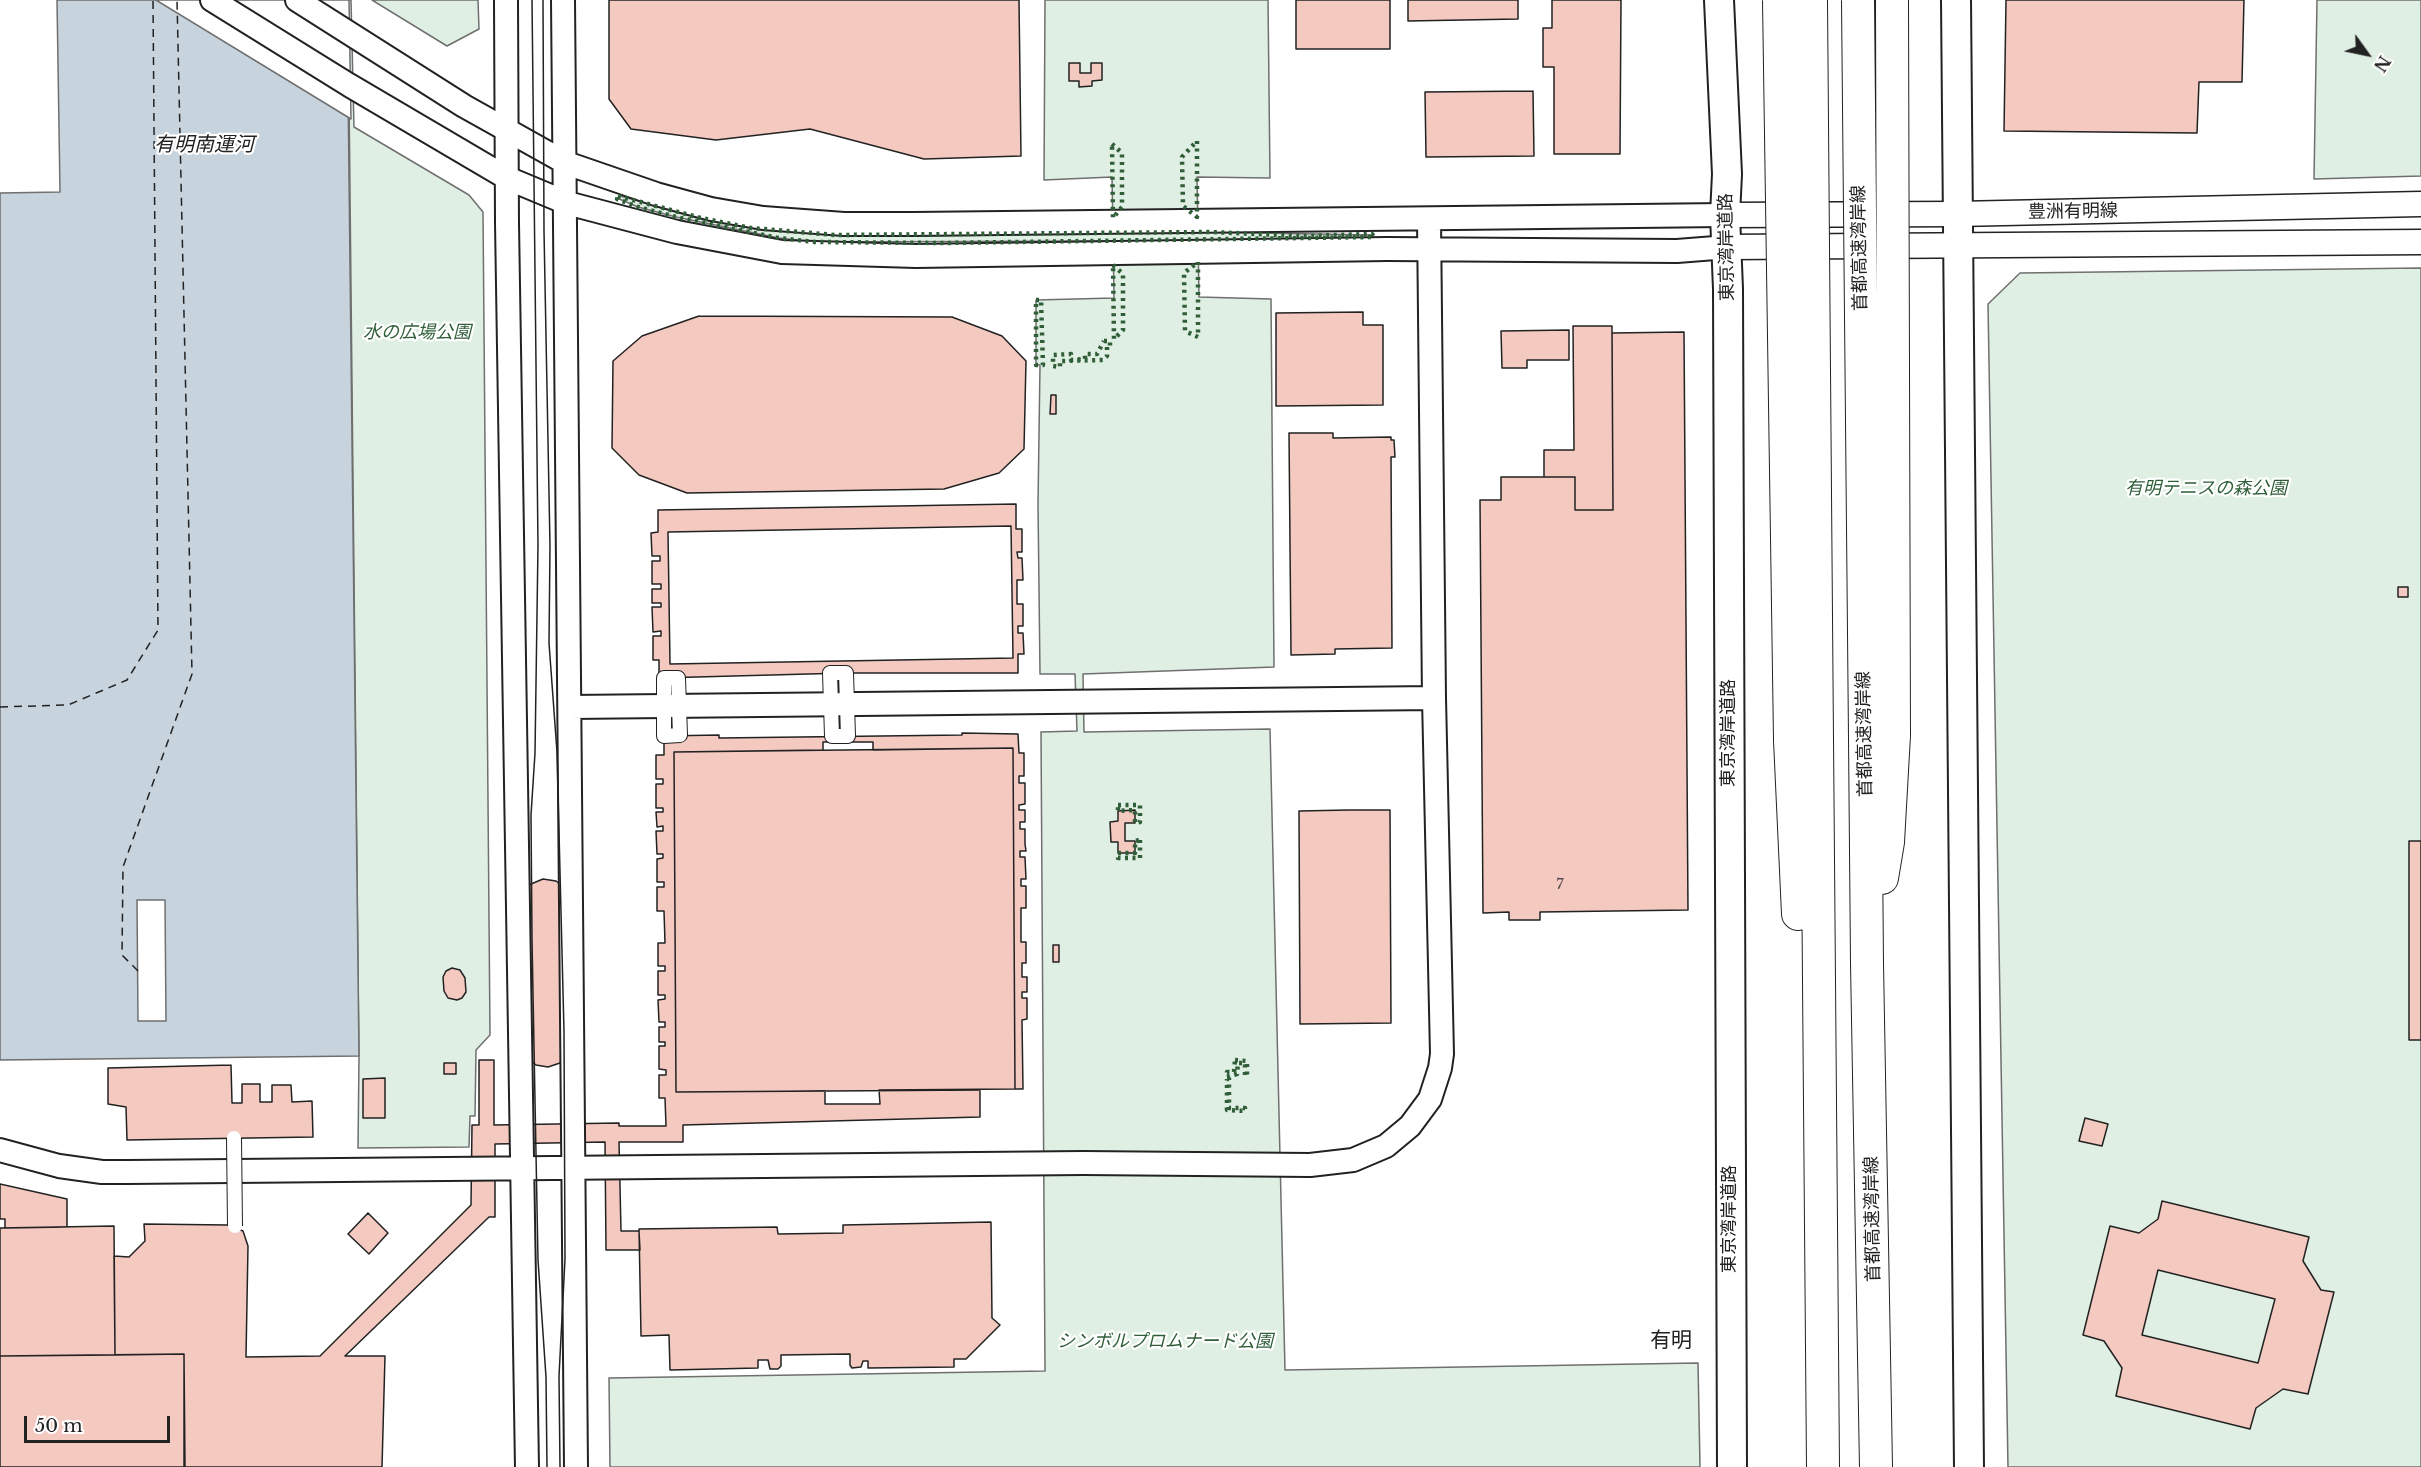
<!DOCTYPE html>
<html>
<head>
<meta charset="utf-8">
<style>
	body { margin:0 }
	#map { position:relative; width:2421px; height:1467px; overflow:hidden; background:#fff; font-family:"Libre Baskerville",serif }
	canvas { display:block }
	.north { position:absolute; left:2337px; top:24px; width:60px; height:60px; -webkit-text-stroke:4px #fff; paint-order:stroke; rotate:123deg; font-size:16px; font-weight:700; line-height:24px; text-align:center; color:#222 }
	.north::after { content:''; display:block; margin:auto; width:21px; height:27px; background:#222; clip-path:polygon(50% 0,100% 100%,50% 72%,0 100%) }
	.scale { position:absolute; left:24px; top:1416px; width:146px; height:27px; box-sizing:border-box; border:3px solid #222; border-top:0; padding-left:8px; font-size:18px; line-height:21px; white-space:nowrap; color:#222; -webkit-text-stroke:4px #fff; paint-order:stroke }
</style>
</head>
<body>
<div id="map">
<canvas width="2421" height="1467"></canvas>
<div class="north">N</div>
<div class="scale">50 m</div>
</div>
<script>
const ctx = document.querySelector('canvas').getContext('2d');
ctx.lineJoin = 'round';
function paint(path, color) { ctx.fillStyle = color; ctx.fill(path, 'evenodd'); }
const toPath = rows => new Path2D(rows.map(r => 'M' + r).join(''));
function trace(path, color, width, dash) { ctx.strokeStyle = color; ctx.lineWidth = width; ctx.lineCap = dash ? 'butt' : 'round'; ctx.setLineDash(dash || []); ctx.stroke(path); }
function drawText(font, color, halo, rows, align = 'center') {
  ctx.font = font + ' "Libre Baskerville","Noto Sans JP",serif'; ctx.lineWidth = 4.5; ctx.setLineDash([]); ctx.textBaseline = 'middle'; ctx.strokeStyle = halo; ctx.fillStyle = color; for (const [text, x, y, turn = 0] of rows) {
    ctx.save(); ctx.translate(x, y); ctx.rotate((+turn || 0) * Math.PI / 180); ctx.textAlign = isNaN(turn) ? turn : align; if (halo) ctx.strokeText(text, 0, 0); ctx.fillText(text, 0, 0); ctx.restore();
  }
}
const green = toPath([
	[348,0,351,0,354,127,469,195,483,212,490,1035,476,1050,475,1116,470,1116,469,1147,358,1148,359,1056,348,0],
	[372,0,478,0,479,29,447,46,372,0],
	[1045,0,1268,0,1270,178,1197,177,1198,232,1374,235,1371,238,1198,240,1199,297,1271,299,1274,667,1083,674,1084,732,1270,729,1285,1370,1698,1363,1700,1467,610,1467,609,1378,1045,1371,1041,732,1077,731,1075,674,1040,674,1038,504,1040,365,1036,365,1036,300,1114,298,1113,241,815,242,779,238,676,217,638,207,617,198,620,196,701,218,792,232,890,236,1113,233,1112,177,1044,180,1045,0],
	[2317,0,2421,0,2421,176,2314,179,2317,0],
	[2421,268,2421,1467,2008,1467,1988,304,2020,273,2421,268]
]);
const water = toPath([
	[57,0,347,0,359,1056,0,1060,0,193,60,192,57,0]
]);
const pier = toPath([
	[156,0,349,0,351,119,156,0],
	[137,900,165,900,166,1021,138,1021,137,900]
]);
const ferry = toPath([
	[0,707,68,705,127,680,158,630,153,0],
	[138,971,122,955,123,867,192,674,177,0]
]);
const building = toPath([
	[609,0,1019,0,1021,156,924,159,810,129,716,140,631,129,609,99,609,0],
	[1296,0,1390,0,1390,49,1296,49,1296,0],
	[1408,0,1518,0,1518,19,1408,21,1408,0],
	[1552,0,1621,0,1620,154,1554,154,1554,67,1543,67,1543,28,1552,28,1552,0],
	[2006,0,2244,0,2242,82,2199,82,2197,133,2004,131,2006,0],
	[1069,63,1080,63,1080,73,1091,73,1091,63,1102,63,1102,80,1092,81,1092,86,1079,87,1079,81,1069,81,1069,63],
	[1533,91,1534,156,1426,157,1425,92,1533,91],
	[1363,312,1363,325,1383,325,1383,405,1276,406,1276,313,1363,312],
	[699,316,952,317,1002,336,1026,361,1024,449,999,473,944,489,687,493,639,475,612,448,613,361,642,336,699,316],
	[1573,326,1612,326,1613,510,1575,510,1575,477,1544,477,1544,450,1574,450,1573,326],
	[1569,330,1569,360,1527,360,1527,368,1502,368,1501,331,1569,330],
	[1684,332,1688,910,1540,912,1540,920,1509,920,1509,912,1483,913,1480,500,1501,500,1501,477,1575,477,1575,510,1613,510,1612,333,1684,332],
	[1051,395,1056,395,1056,414,1050,414,1051,395],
	[1289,433,1333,433,1333,438,1391,437,1391,440,1394,440,1395,457,1391,457,1392,648,1335,649,1335,654,1291,655,1289,433],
	[1016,504,1016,529,1022,529,1022,552,1017,552,1018,558,1022,558,1023,580,1017,580,1017,604,1023,604,1023,626,1018,626,1018,633,1023,633,1024,654,1018,654,1018,673,846,673,659,678,659,660,653,660,653,636,661,636,661,631,653,632,652,607,661,607,661,603,652,603,652,589,661,589,661,584,652,584,652,561,660,561,660,556,652,556,651,533,658,532,658,510,1016,504],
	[1011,526,1013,658,670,664,668,532,1011,526],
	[2398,587,2408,587,2408,597,2398,597,2398,587],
	[962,733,1018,734,1019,753,1024,753,1024,776,1019,776,1019,783,1025,783,1025,804,1019,805,1019,810,1025,810,1025,822,1020,822,1020,829,1025,829,1025,844,1026,851,1020,851,1020,857,1025,857,1026,879,1021,879,1021,886,1026,886,1026,908,1021,908,1021,942,1026,942,1026,963,1022,963,1022,977,1027,977,1027,992,1022,992,1022,998,1027,998,1027,1019,1022,1020,1023,1089,1015,1089,1013,748,674,752,676,1092,980,1090,980,1117,683,1125,683,1142,619,1142,621,1231,639,1231,640,1250,606,1250,605,1142,495,1144,495,1217,489,1217,345,1356,385,1356,382,1467,184,1467,184,1354,115,1355,114,1256,129,1257,145,1241,144,1224,228,1225,243,1231,248,1246,246,1357,320,1356,471,1205,472,1125,479,1125,479,1060,494,1060,494,1125,619,1123,619,1126,666,1126,665,1098,659,1098,659,1075,666,1075,666,1070,659,1069,659,1046,665,1046,665,1042,659,1042,659,1027,665,1027,665,1022,659,1022,658,1000,665,999,665,995,658,995,658,971,665,971,665,966,658,966,658,943,665,943,664,911,657,911,657,887,664,887,664,882,657,882,657,859,663,858,663,854,657,854,656,831,663,831,663,826,657,827,656,812,663,812,663,808,656,808,656,784,663,784,663,779,656,779,656,755,664,755,664,736,719,735,719,738,962,735,962,733],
	[823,742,873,742,873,750,1013,748,1015,1089,879,1090,880,1104,825,1104,825,1091,676,1092,674,752,823,750,823,742],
	[1135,810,1135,823,1125,823,1125,841,1135,841,1135,853,1118,853,1118,842,1111,842,1110,822,1118,821,1118,811,1135,810],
	[1349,810,1390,810,1391,1023,1300,1024,1299,811,1349,810],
	[2409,841,2421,841,2421,1040,2409,1040,2409,841],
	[543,879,556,881,565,888,563,1062,548,1067,536,1065,521,1052,519,889,543,879],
	[1053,945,1059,945,1059,962,1053,962,1053,945],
	[452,968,460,970,465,978,466,992,462,998,457,1000,448,998,444,991,443,977,446,971,452,968],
	[444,1063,456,1063,456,1074,444,1074,444,1063],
	[231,1065,232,1103,242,1103,242,1084,260,1084,260,1102,272,1102,272,1085,291,1085,292,1102,312,1101,313,1137,127,1140,126,1107,108,1104,108,1068,231,1065],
	[385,1078,385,1118,363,1118,363,1079,385,1078],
	[2085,1118,2108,1124,2102,1146,2079,1141,2085,1118],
	[0,1184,67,1199,67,1227,5,1228,5,1219,0,1219,0,1184],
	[2162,1201,2309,1237,2303,1261,2321,1290,2334,1292,2308,1394,2283,1389,2256,1408,2250,1429,2116,1396,2122,1368,2104,1341,2083,1335,2110,1226,2139,1233,2158,1219,2162,1201],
	[2158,1270,2275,1299,2258,1363,2142,1335,2158,1270],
	[368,1213,388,1233,369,1254,348,1234,368,1213],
	[991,1222,992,1318,1000,1325,966,1359,954,1359,954,1367,868,1368,868,1361,863,1361,861,1367,852,1368,850,1365,850,1354,781,1355,781,1366,778,1369,770,1369,768,1360,758,1360,758,1368,670,1370,669,1335,641,1336,639,1229,777,1227,778,1234,843,1233,843,1225,991,1222],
	[114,1226,115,1355,0,1356,0,1228,114,1226],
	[184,1354,185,1467,0,1467,0,1356,184,1354]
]);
const pedestrian = toPath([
	[830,673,846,673,848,736,832,736,830,673],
	[664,678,678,678,680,735,664,736,664,678]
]);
const tertiary = toPath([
	[212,0,349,85,507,178,567,203,677,232,782,252,916,256,1387,249,1677,251,1728,247],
	[297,0,464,106,566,163,656,194,711,209,763,218,844,224,913,224,1725,215],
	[506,0,507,223,527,1467],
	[563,0,576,1467],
	[570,707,1434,698],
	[0,1150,59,1166,102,1172,128,1172,1083,1163,1310,1165,1353,1160,1386,1146,1410,1126,1430,1099,1440,1068,1442,1054,1434,698,1429,219]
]);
const secondary = toPath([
	[1725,215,1957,214,2421,204],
	[1728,247,2421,242]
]);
const trunk = toPath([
	[1719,0,1727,174,1725,215,1728,289,1732,1467],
	[1956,0,1969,1467]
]);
const motorway = toPath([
	[1817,738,1823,1467],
	[1865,738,1867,963,1876,1467],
	[1790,740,1798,914],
	[1882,878,1888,842,1894,735]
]);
const tram = toPath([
	[532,0,538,545,535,753,531,815,532,940,538,1260,546,1377,547,1467],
	[543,0,544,231,550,546,549,643,557,752,564,1032,565,1259,559,1376,560,1467]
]);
const pedestrianBridge = toPath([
	[234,1138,235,1226]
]);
const motorwayBridge = toPath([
	[1779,0,1790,740],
	[1811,0,1817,738],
	[1858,0,1865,738],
	[1892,0,1894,735]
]);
const hedge = toPath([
	[1197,141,1197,217,1183,206,1182,157,1197,141],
	[1112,144,1122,153,1122,207,1113,218,1112,144],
	[618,196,701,218,751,228,835,235,1211,232,1303,236,1372,234,1374,237,943,243,815,242,779,238,676,217,638,207,617,199,618,196],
	[1198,262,1198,337,1185,331,1184,273,1198,262],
	[1113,265,1123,274,1123,330,1114,339,1113,265],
	[1036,300,1041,300,1043,365,1036,365,1036,300],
	[1104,341,1110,341,1110,346,1107,346,1107,356,1103,360,1060,361,1060,367,1053,366,1053,355,1071,354,1071,360,1085,359,1085,354,1097,354,1104,341],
	[1118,805,1140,805,1140,822,1135,823,1135,810,1118,811,1118,805],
	[1140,840,1140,858,1118,858,1118,853,1135,853,1135,841,1140,840],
	[1235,1060,1247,1061,1247,1076,1245,1076,1245,1063,1238,1063,1237,1074,1227,1077,1227,1072,1234,1072,1235,1060],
	[1227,1079,1229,1079,1229,1108,1245,1108,1245,1111,1227,1110,1227,1079]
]);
const numberNames = [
	["7",1560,885]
];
const streetNames = [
	["豊洲有明線",2073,212,-1],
	["東京湾岸道路",1727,247,-91],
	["首都高速湾岸線",1860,248,-91],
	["東京湾岸道路",1729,733,-90],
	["首都高速湾岸線",1865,734,-91],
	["東京湾岸道路",1730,1219,-90],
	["首都高速湾岸線",1873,1219,-91]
];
const parkNames = [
	["水の広場公園",417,333],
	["有明テニスの森公園",2206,489],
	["シンボルプロムナード公園",1165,1342]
];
const waterNames = [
	["有明南運河",204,145]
];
const quarterNames = [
	["有明",1671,1341]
];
paint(green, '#e0efe3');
trace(green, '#6f6f6f', 1.5);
paint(water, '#c7d3dd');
trace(water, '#6f6f6f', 1.5);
paint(pier, '#fff');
trace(pier, '#6f6f6f', 1.5);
trace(ferry, '#222', 1.5, [8, 6]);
paint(building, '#f3c9c0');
trace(building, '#222', 1.5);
trace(pedestrian, '#222', 16);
trace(tertiary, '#222', 26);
trace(secondary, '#222', 27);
trace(trunk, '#222', 32);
trace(motorway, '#222', 34);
trace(pedestrian, '#fff', 14);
trace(tertiary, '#fff', 22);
trace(secondary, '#fff', 24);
trace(trunk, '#fff', 28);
trace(motorway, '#fff', 32);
trace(tram, '#222', 1.5);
trace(pedestrianBridge, '#222', 16, []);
trace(motorwayBridge, '#222', 34, []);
trace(pedestrianBridge, '#fff', 14);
trace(motorwayBridge, '#fff', 32);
trace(hedge, '#2f5e38', 4.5, [3, 4.5]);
drawText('15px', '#564c4a', null, numberNames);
drawText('18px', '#222', '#fff', streetNames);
drawText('italic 18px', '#2f5e38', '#fff', parkNames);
drawText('italic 20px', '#222', '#fff', waterNames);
drawText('21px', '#222', '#fff', quarterNames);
</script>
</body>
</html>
